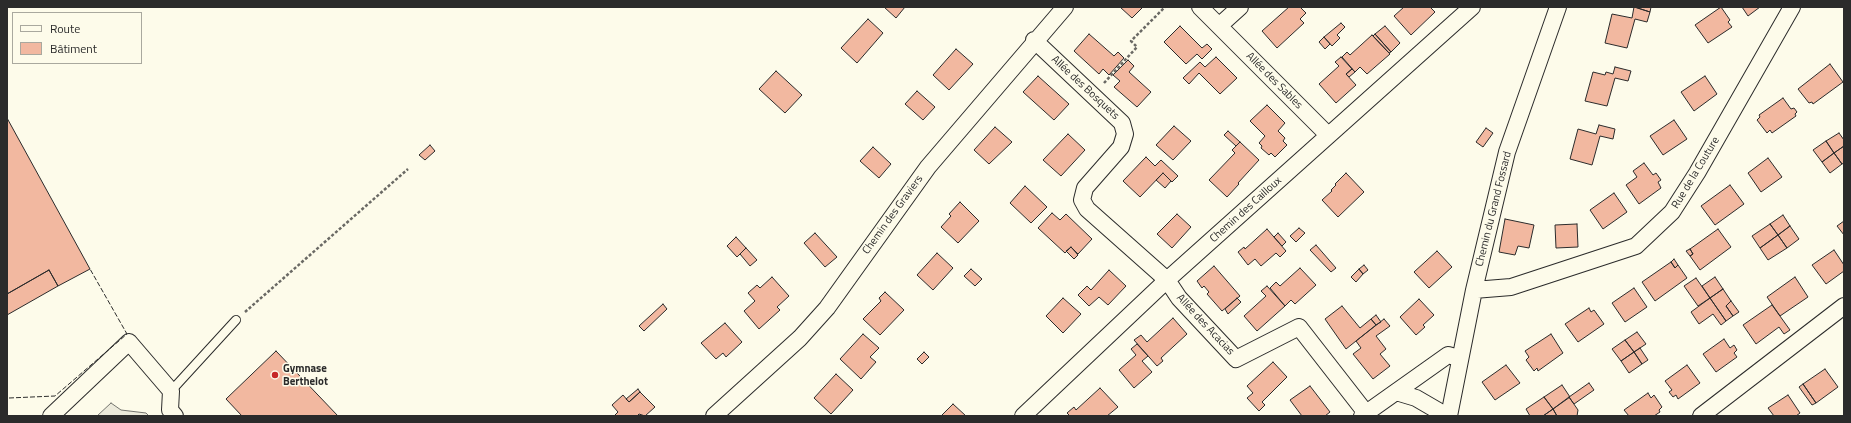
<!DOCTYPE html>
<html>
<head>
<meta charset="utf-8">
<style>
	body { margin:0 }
	#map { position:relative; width:1851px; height:423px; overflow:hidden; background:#fdfbea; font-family:"Titillium Web",sans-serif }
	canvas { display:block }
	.frame { position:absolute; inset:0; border:8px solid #2b2b2b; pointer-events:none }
	.legend { position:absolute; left:12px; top:12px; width:130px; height:52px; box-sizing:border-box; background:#fdfbea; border:1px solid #a9a89e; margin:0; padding:5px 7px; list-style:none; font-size:12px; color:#2b2b2b }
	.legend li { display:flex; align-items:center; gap:8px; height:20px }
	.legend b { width:20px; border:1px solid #a9a89e }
</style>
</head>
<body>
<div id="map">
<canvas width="1851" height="423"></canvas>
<div class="frame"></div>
<ul class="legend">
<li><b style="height:5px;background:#fdfbea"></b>Route</li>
<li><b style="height:11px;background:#f2b8a0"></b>Bâtiment</li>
</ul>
</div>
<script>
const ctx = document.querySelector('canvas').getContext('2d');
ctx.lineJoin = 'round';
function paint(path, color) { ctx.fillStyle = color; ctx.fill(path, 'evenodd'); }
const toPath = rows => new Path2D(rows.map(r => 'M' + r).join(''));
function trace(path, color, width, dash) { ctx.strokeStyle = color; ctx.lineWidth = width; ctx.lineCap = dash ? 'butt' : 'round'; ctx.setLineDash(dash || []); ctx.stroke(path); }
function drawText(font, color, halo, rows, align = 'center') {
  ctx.font = font + ' "Titillium Web",sans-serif'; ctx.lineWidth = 3; ctx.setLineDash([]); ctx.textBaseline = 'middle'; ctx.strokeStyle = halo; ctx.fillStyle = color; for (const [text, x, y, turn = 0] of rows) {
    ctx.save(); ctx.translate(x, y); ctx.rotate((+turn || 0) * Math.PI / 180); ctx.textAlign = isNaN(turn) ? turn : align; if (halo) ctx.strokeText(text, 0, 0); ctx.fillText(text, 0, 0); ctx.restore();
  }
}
const parking = toPath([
	[111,403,121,410,146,413,149,416,97,416,111,403]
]);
const building = toPath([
	[884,7,905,7,896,18,884,7],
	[1120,7,1143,7,1132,18,1120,7],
	[1289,7,1300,7,1306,13,1300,19,1304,23,1277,48,1262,31,1289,7],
	[1404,7,1430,7,1435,12,1411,35,1394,16,1404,7],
	[1634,7,1650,12,1647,22,1635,19,1627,48,1605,43,1612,14,1632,18,1634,7],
	[1635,7,1651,7,1650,12,1635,7],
	[1721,7,1730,20,1728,22,1732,27,1708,43,1695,25,1721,7],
	[1742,7,1760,7,1748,16,1742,7],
	[868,19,883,33,857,63,841,48,868,19],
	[1341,23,1345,27,1337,35,1340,38,1332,46,1324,37,1341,23],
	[1180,26,1202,48,1207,44,1212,49,1202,59,1197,54,1186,64,1164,42,1180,26],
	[1385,26,1400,43,1391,52,1375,34,1385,26],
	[1089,34,1114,56,1118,52,1124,58,1109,75,1103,69,1099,74,1074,51,1089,34],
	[1375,34,1391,52,1389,53,1373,36,1375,34],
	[1372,35,1390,54,1367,74,1360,67,1355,72,1342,57,1347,52,1350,55,1372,35],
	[1324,37,1330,44,1325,49,1319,42,1324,37],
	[956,49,973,64,949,90,933,75,956,49],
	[1216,57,1237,78,1220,94,1199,73,1189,84,1183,78,1200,62,1205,67,1216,57],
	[1341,57,1352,69,1346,74,1356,85,1336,103,1319,84,1339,66,1335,62,1341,57],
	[1128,60,1134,66,1129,72,1151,92,1137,107,1114,87,1120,81,1113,75,1128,60],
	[1830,64,1843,82,1813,104,1812,102,1809,103,1798,89,1830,64],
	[1615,67,1631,71,1628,81,1615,78,1607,106,1585,101,1593,72,1605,75,1606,72,1613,74,1615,67],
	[1352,69,1355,72,1349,77,1346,74,1352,69],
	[776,71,802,95,785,113,759,89,776,71],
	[1038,76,1069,104,1054,120,1023,92,1038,76],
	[1705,76,1717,94,1694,111,1681,92,1705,76],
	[917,91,935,107,923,120,905,104,917,91],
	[1783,98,1791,109,1794,108,1797,112,1795,114,1796,116,1772,133,1770,130,1767,133,1757,120,1760,117,1759,115,1783,98],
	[1267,105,1285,123,1278,131,1285,138,1283,141,1287,145,1275,157,1271,153,1269,155,1261,148,1262,146,1259,143,1265,136,1250,121,1267,105],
	[7,118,90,269,58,286,49,270,7,294,7,118],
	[1674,120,1687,139,1663,155,1650,136,1674,120],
	[1599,125,1615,129,1613,139,1600,136,1592,165,1570,159,1578,129,1596,134,1599,125],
	[1174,126,1191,141,1173,160,1156,145,1174,126],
	[995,127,1012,142,989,164,974,150,995,127],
	[1486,128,1493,133,1483,147,1476,142,1486,128],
	[1228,131,1240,142,1236,146,1224,135,1228,131],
	[1839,133,1844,140,1844,146,1834,153,1826,141,1839,133],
	[1068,134,1085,150,1061,176,1043,160,1068,134],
	[1826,141,1834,153,1822,162,1813,150,1826,141],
	[1240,142,1259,160,1238,183,1239,184,1227,197,1209,180,1235,153,1232,150,1240,142],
	[430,145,435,151,425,160,419,155,430,145],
	[1844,146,1844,163,1842,164,1834,153,1844,146],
	[873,147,891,164,879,178,860,161,873,147],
	[1834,153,1842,164,1830,173,1822,162,1834,153],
	[1146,157,1155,166,1161,160,1178,176,1172,182,1163,173,1140,197,1123,181,1146,157],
	[1768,158,1782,177,1761,192,1748,173,1768,158],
	[1644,163,1653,175,1656,173,1661,180,1658,182,1661,188,1639,204,1626,185,1637,177,1633,171,1644,163],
	[1163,173,1171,181,1165,188,1156,180,1163,173],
	[1346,173,1364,192,1338,217,1322,200,1332,191,1331,190,1336,185,1335,184,1346,173],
	[1730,185,1744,204,1715,225,1701,206,1730,185],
	[1025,186,1047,207,1031,223,1010,203,1025,186],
	[1614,193,1627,212,1603,229,1590,210,1614,193],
	[960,202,979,221,958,243,941,227,951,216,949,214,960,202],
	[1052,213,1060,220,1066,214,1092,239,1078,254,1071,247,1065,253,1038,228,1052,213],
	[1177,214,1191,227,1172,248,1157,234,1177,214],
	[1783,215,1790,226,1778,235,1770,224,1783,215],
	[1505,219,1534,225,1529,248,1518,246,1515,255,1499,252,1505,219],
	[1844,221,1844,235,1837,226,1844,221],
	[1577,224,1578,247,1556,248,1555,225,1577,224],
	[1770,224,1778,235,1760,248,1752,236,1770,224],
	[1790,226,1799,239,1787,248,1778,235,1790,226],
	[1299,228,1305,233,1296,242,1290,236,1299,228],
	[1267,229,1286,251,1280,257,1276,253,1261,266,1255,259,1248,265,1238,252,1244,247,1245,249,1267,229],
	[1718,229,1731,247,1700,270,1690,256,1693,254,1690,249,1718,229],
	[815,233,837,257,825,267,804,243,815,233],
	[1278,233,1286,242,1282,246,1274,237,1278,233],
	[1778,235,1787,248,1768,260,1760,248,1778,235],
	[736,237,746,248,737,257,727,246,736,237],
	[1316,245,1336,268,1331,272,1310,250,1316,245],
	[1071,247,1078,255,1074,259,1066,251,1071,247],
	[746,248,757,260,750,266,740,254,746,248],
	[1690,249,1693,254,1690,256,1686,251,1690,249],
	[1834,250,1844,265,1844,271,1826,284,1812,265,1834,250],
	[1437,251,1452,267,1429,288,1414,272,1437,251],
	[937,253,953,268,933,290,917,275,937,253],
	[1674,259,1678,265,1675,268,1671,262,1674,259],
	[1671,262,1675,268,1678,265,1687,278,1655,301,1642,282,1671,262],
	[1364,265,1368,270,1363,274,1359,269,1364,265],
	[1214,266,1240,296,1222,311,1207,294,1209,292,1204,286,1202,288,1197,281,1214,266],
	[1300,268,1316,285,1295,304,1291,300,1285,306,1270,288,1276,282,1280,286,1300,268],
	[971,269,982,279,975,286,964,276,971,269],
	[1359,269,1363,274,1356,282,1351,277,1359,269],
	[49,270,58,286,7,315,7,294,49,270],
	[1109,270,1126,286,1108,305,1099,297,1089,306,1078,295,1087,286,1091,290,1109,270],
	[772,277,789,296,777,307,780,310,759,329,744,311,755,301,748,293,757,285,760,288,772,277],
	[1715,277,1723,289,1710,298,1702,286,1715,277],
	[1795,277,1808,297,1780,316,1767,297,1795,277],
	[1696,278,1710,298,1698,306,1684,286,1696,278],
	[1267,286,1285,306,1257,331,1244,316,1266,296,1261,291,1267,286],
	[1634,288,1647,307,1625,322,1612,303,1634,288],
	[1723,289,1731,301,1726,306,1733,316,1726,321,1710,298,1723,289],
	[885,292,904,310,880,335,863,319,881,301,879,298,885,292],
	[1063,298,1081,314,1063,333,1046,316,1063,298],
	[1237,298,1241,302,1228,314,1225,309,1237,298],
	[1710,298,1726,321,1721,325,1713,314,1699,324,1691,312,1710,298],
	[1419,299,1434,315,1423,325,1425,327,1416,335,1400,317,1419,299],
	[1731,301,1739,312,1733,316,1726,306,1731,301],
	[663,304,667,309,644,331,639,326,663,304],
	[1772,305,1790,330,1784,334,1779,327,1756,344,1743,325,1772,305],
	[1342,306,1360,328,1371,319,1376,325,1346,349,1325,319,1342,306],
	[1589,308,1591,312,1594,310,1604,324,1578,342,1565,324,1589,308],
	[1376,315,1381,322,1376,325,1371,319,1376,315],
	[1173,318,1187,334,1161,358,1163,361,1157,366,1134,340,1141,335,1147,342,1173,318],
	[1384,319,1390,326,1376,336,1386,349,1380,354,1390,366,1373,379,1353,354,1361,348,1356,341,1384,319],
	[725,323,742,342,726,357,723,353,716,359,701,343,725,323],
	[1637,332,1646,344,1634,352,1625,340,1637,332],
	[863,334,879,348,870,357,876,362,861,379,840,359,863,334],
	[1551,334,1563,353,1538,371,1537,368,1534,371,1526,360,1529,357,1525,351,1551,334],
	[1724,339,1730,348,1734,345,1737,350,1734,353,1737,357,1716,372,1703,354,1724,339],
	[1625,340,1634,352,1621,361,1612,349,1625,340],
	[1137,344,1148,356,1142,361,1152,372,1134,388,1119,370,1136,355,1131,349,1137,344],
	[1640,348,1648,360,1642,364,1634,352,1640,348],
	[276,351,338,416,242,416,226,399,276,351],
	[924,352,929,357,922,364,917,359,924,352],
	[1634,352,1642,364,1629,373,1621,361,1634,352],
	[1273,362,1287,377,1262,402,1265,405,1259,411,1247,398,1253,393,1247,386,1273,362],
	[1506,365,1520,383,1495,400,1482,382,1506,365],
	[1687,365,1700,383,1678,399,1676,395,1673,397,1669,392,1672,390,1665,381,1687,365],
	[1825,369,1838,387,1816,403,1803,384,1825,369],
	[836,374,853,390,831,414,814,398,836,374],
	[1589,383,1594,390,1574,404,1569,397,1589,383],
	[1803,384,1816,403,1812,405,1799,387,1803,384],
	[1562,385,1570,397,1553,409,1544,397,1562,385],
	[1310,386,1330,412,1325,416,1302,416,1290,400,1310,386],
	[1100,388,1118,407,1107,416,1070,416,1067,413,1074,407,1076,410,1100,388],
	[638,389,640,392,629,402,626,399,638,389],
	[640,392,655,407,645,416,639,414,637,416,614,416,618,412,612,405,623,395,629,402,640,392],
	[1648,393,1651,398,1654,395,1662,407,1659,410,1660,412,1654,416,1629,416,1624,410,1648,393],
	[1788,395,1800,413,1796,416,1774,416,1768,408,1788,395],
	[1544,397,1553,409,1543,416,1530,416,1526,409,1544,397],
	[1569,397,1578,410,1577,416,1557,416,1553,409,1569,397],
	[953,404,966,416,941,416,953,404],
	[1553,409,1557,416,1543,416,1553,409]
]);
const path = toPath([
	[1104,83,1137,47,1131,41,1165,7],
	[245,312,408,169]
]);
const lane = toPath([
	[171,391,236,320]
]);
const street = toPath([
	[1200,7,1328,135],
	[1219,26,1240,7],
	[1034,40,1122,123,1125,134,1121,147,1085,188,1082,200,1087,209,1167,280,1179,298,1236,359,1299,327,1366,413],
	[1474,290,1511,287,1636,246,1672,212,1697,173,1792,7],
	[1396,392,1416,398,1447,416],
	[51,416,129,342,171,391,170,410,175,416],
	[714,416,800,338,827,308,928,167,1065,7],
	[1023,416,1167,280,1472,7],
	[1362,416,1448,355,1459,358],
	[1449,416,1474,290,1507,152,1558,7],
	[1701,416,1844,306]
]);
const fence = toPath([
	[9,398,55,396,127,334,90,269]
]);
const markers = [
	[275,375,4,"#c62828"]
];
const streetNames = [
	["Allée des Sables",1274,81,45],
	["Allée des Bosquets",1085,88,43],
	["Rue de la Couture",1696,173,-59],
	["Chemin du Grand Fossard",1494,209,-76],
	["Chemin des Cailloux",1246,210,-42],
	["Chemin des Graviers",893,215,-54],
	["Allée des Acacias",1205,325,47]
];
const poiNames = [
	["Gymnase",283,369],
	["Berthelot",283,382]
];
paint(parking, '#eceadb');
trace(parking, '#74746e', 1);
paint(building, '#f2b8a0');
trace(building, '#2b2b2b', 1);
trace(lane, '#2b2b2b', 10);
trace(street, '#2b2b2b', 18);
trace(path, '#6a6964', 2.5, [3, 2]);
trace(lane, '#fdfbea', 8);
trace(street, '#fdfbea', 16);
trace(fence, '#2b2b2b', 1, [5, 2]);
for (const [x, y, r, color] of markers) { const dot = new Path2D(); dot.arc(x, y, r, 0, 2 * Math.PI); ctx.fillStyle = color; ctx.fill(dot); trace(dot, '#fdfbea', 1.5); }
drawText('11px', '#2b2b2b', '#fdfbea', streetNames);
drawText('bold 11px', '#2b2b2b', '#fdfbea', poiNames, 'left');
</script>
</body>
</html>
